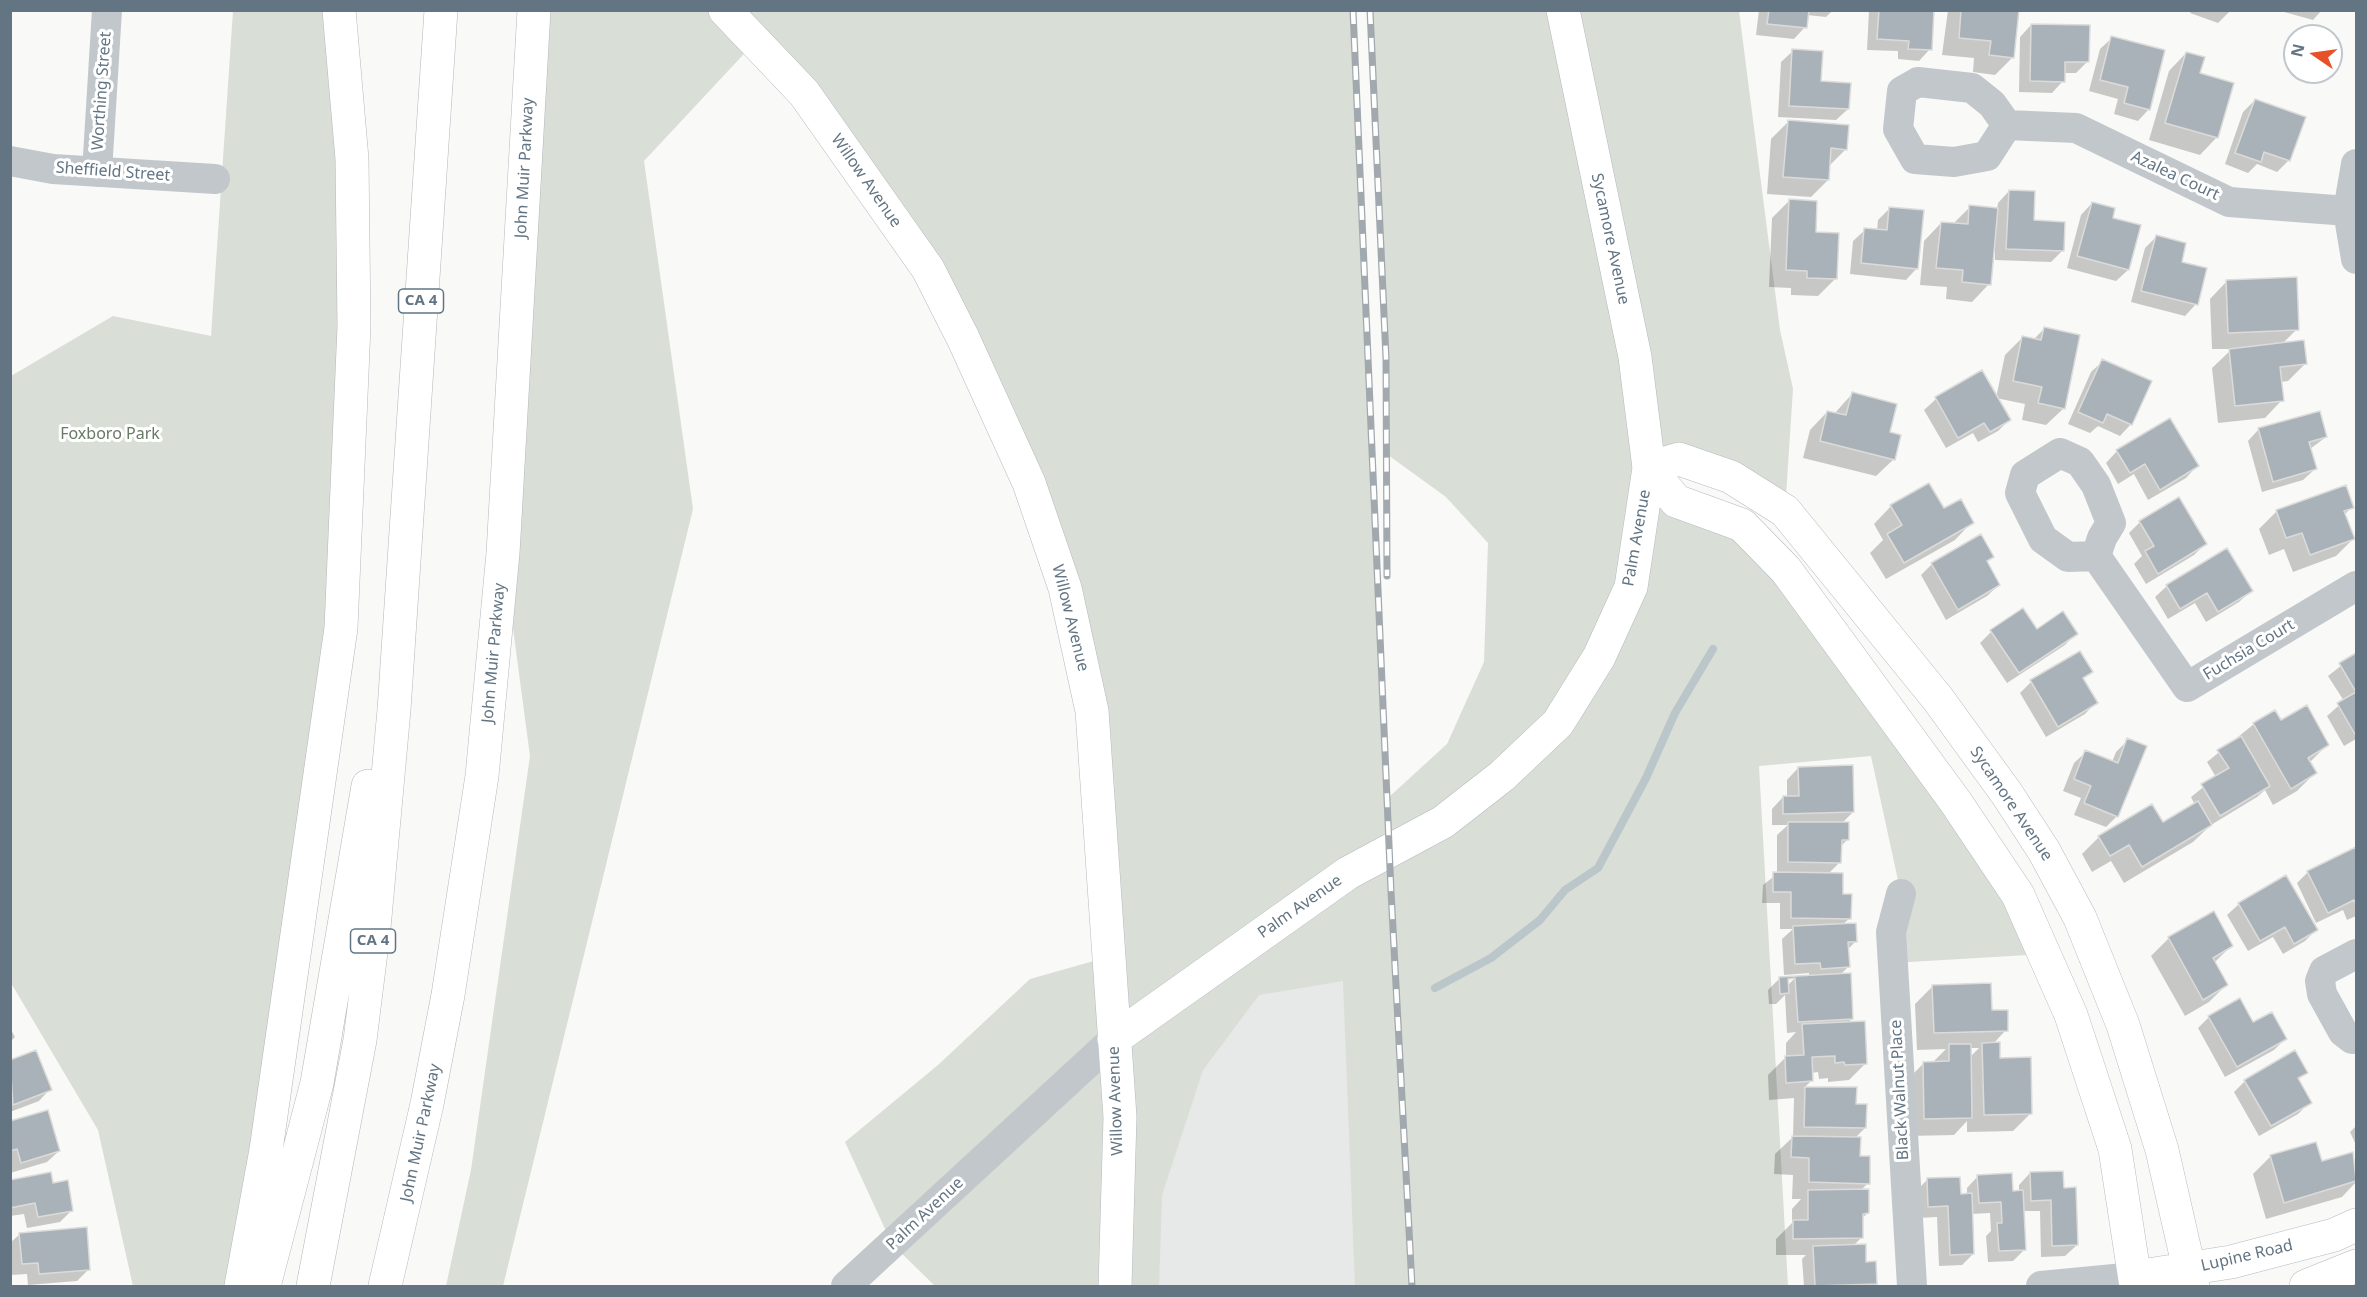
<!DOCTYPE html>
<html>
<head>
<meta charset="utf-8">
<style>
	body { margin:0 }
	#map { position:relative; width:2367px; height:1297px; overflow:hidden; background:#f9f9f7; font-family:"Noto Sans",sans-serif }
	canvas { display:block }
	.frame { position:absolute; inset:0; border:12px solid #637583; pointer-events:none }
	.north { position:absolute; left:2283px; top:24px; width:60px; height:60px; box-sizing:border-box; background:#fff; border:2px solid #c1c8cd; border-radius:50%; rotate:283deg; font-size:16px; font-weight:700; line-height:24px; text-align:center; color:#637583 }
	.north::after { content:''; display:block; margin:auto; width:21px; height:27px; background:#e85128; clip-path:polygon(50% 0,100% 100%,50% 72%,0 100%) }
</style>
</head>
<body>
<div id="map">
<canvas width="2367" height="1297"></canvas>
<div class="frame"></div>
<div class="north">N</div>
</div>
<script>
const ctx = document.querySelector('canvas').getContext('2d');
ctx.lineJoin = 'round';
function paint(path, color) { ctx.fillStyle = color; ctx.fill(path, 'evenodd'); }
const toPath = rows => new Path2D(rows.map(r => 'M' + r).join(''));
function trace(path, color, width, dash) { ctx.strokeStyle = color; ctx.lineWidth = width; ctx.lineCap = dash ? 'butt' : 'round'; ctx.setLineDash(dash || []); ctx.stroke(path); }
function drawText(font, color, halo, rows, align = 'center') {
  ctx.font = font + ' "Noto Sans",sans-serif'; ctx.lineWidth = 6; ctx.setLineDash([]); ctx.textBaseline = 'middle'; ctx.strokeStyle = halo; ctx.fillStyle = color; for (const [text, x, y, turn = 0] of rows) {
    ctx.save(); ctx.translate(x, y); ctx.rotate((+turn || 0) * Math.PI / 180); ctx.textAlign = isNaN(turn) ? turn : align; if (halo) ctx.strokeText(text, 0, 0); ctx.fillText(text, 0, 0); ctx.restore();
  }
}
const built = toPath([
	[1348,873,1412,1286,1115,1286,1120,1117]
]);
const green = toPath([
	[233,11,339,11,341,628,241,1286,133,1286,98,1130,11,983,11,376,113,316,211,336],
	[534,11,1353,11,1389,797,1447,744,1484,662,1488,543,1446,497,1388,455,1386,358,1370,11,1739,11,1780,330,1793,389,1785,511,1731,477,1650,468,1742,525,2044,954,1893,963,1901,894,1871,756,1759,766,1788,1286,1355,1286,1343,981,1259,995,1203,1070,1162,1195,1159,1286,935,1286,892,1244,845,1142,938,1065,1030,979,1108,957,1092,711,963,338,756,41,644,161,693,509,503,1286,446,1286,471,1170,530,756,503,553]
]);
const shadow = toPath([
	[1759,10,1833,10,1826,17,1807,15,1805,27,1794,39,1756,35],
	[1869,10,1932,10,1930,49,1919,61,1898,59,1898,51,1867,50],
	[1948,10,2017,10,2013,57,1995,75,1973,72,1974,58,1942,55],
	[2191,10,2231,10,2218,23,2190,13],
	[2277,10,2322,10,2313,20],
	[2031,25,2087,62,2076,73,2064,73,2063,81,2052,93,2019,92,2020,37],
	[2112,38,2149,109,2138,121,2114,114,2118,99,2089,91,2100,49],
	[1793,51,1820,83,1848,109,1836,120,1778,117,1781,62],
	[2186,53,2198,74,2217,137,2200,155,2149,140,2169,71],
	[2255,100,2289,160,2277,172,2257,164,2248,173,2225,164,2243,112],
	[1788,122,1846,149,1829,166,1828,180,1811,197,1767,194,1771,139],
	[2009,191,2032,222,2062,251,2051,262,1995,260,1995,248,1993,248,1989,284,1972,302,1946,299,1947,287,1920,285,1924,241,1941,223,1953,224,1970,207,1997,210,1998,203],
	[1789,201,1835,279,1818,296,1791,295,1791,288,1769,287,1772,218],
	[2092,203,2111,219,2128,270,2116,281,2067,268,2081,215],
	[1890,208,1917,268,1906,280,1850,274,1853,241,1865,230,1877,231,1878,220],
	[2156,237,2180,263,2196,304,2185,316,2131,302,2145,248],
	[2227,281,2297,329,2282,344,2305,364,2288,381,2280,382,2282,400,2265,418,2218,423,2212,368,2232,349,2212,349,2210,299],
	[2044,329,2064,408,2046,425,2022,420,2025,404,1996,398,2009,420,1998,431,1978,442,1973,433,1946,448,1924,410,1936,399,1981,372,1996,398,2005,355,2022,338,2033,340],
	[2103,361,2131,424,2120,436,2098,426,2090,433,2068,424,2091,372],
	[1852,394,1888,433,1894,459,1876,476,1803,458,1810,430,1827,412,1834,414],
	[2259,429,2326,437,2310,449,2315,469,2303,480,2262,492,2248,441],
	[2117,451,2197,466,2186,478,2148,500,2134,474,2118,484,2106,463],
	[1891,506,1943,510,1972,522,1955,540,1886,579,1870,553,1883,540,1874,524],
	[2352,507,2344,515,2353,539,2336,556,2293,572,2284,549,2269,555,2259,529,2277,511],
	[2140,522,2205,544,2194,555,2146,584,2134,564,2142,556,2129,533],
	[2227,550,2251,591,2239,602,2206,622,2195,603,2168,619,2155,597,2167,586],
	[1992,556,1986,563,1999,585,1987,596,1946,620,1921,575,1932,564],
	[2036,631,2076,633,2065,645,2007,683,1980,643,1991,632],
	[2356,654,2356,739,2344,746,2327,716,2344,701,2328,676],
	[2091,672,2082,680,2096,702,2085,714,2046,737,2020,693,2031,682],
	[2254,724,2327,745,2309,763,2315,773,2297,791,2273,805,2265,790,2257,797,2211,825,2193,842,2124,883,2111,861,2092,872,2082,854,2099,837,2162,825,2195,805,2191,797,2216,777,2207,762],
	[2128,740,2117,816,2106,827,2074,815,2081,798,2063,791,2074,763,2086,752,2112,762,2116,752],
	[1798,768,1853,812,1841,824,1847,840,1840,847,1840,862,1828,874,1841,895,1850,918,1842,925,1856,941,1847,950,1848,967,1840,975,1852,1019,1847,1023,1866,1063,1849,1080,1828,1082,1828,1078,1819,1079,1818,1072,1811,1073,1811,1081,1804,1088,1856,1089,1855,1106,1865,1128,1854,1139,1868,1183,1861,1190,1868,1213,1861,1219,1862,1237,1853,1246,1876,1283,1872,1286,1804,1286,1802,1259,1806,1255,1776,1255,1776,1239,1792,1223,1792,1209,1801,1199,1792,1199,1793,1175,1774,1174,1775,1154,1793,1137,1794,1098,1769,1100,1768,1075,1786,1057,1786,1043,1796,1032,1787,1033,1785,995,1776,1004,1769,1004,1768,990,1780,978,1787,986,1796,977,1809,977,1809,973,1784,975,1782,939,1793,929,1780,929,1780,903,1762,903,1763,885,1777,874,1777,835,1788,825,1772,825,1772,809,1783,797,1787,797,1787,780],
	[2356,849,2356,916,2347,920,2343,910,2316,923,2297,883,2308,872],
	[2239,904,2316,930,2305,941,2283,954,2273,937,2248,951,2227,915],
	[2213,914,2231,946,2214,963,2226,985,2209,1002,2185,1016,2151,956,2169,938],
	[1933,986,1990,1012,2006,1030,1993,1044,2031,1113,2013,1131,1967,1132,1967,1121,1954,1135,1907,1136,1906,1081,1924,1063,1932,1063,1946,1049,1917,1050,1915,1004],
	[1970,1048,1979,1048,1970,1057],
	[2209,1017,2253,1024,2285,1039,2274,1050,2225,1077,2198,1028],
	[10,1028,15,1037,10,1042],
	[10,1061,50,1089,39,1101,10,1112],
	[2306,1072,2297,1081,2310,1102,2298,1114,2259,1136,2234,1092,2245,1081],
	[10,1123,59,1151,47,1162,10,1173],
	[2356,1126,2356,1145,2350,1132],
	[2352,1153,2356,1182,2342,1197,2266,1219,2253,1174,2271,1156,2321,1163],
	[2030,1173,2062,1189,2077,1245,2065,1256,2041,1257,2040,1211,2023,1211,2025,1249,2013,1261,1988,1262,1986,1236,1991,1231,1990,1213,1971,1214,1973,1254,1962,1265,1939,1266,1937,1217,1917,1218,1916,1191,1927,1180,1959,1195,1967,1195,1967,1188,1978,1176,2012,1192,2019,1192,2019,1185],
	[10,1181,52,1185,72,1210,60,1222,27,1228,24,1214,10,1216],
	[20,1234,89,1269,77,1281,28,1285,27,1274,11,1275,10,1243]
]);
const stream = toPath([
	[1435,988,1491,958,1540,920,1565,890,1598,868,1646,778,1675,713,1713,649]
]);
const building = toPath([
	[1769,10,1809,10,1807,28,1767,24,1769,10],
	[1879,10,1934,10,1932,50,1908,49,1909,41,1877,39,1879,10],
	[1961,10,2019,10,2014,58,1989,55,1991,41,1959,38,1961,10],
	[2031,24,2090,25,2089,62,2065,62,2065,82,2030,81,2031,24],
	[2111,36,2165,50,2150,110,2124,103,2128,87,2100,80,2111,36],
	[1792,49,1823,51,1821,81,1851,83,1849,109,1789,106,1792,49],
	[2186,52,2205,57,2200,73,2234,83,2218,138,2165,123,2186,52],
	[2255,99,2306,117,2290,161,2264,152,2261,162,2235,153,2255,99],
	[1788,120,1849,125,1847,150,1831,148,1829,180,1783,177,1788,120],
	[2009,190,2035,191,2034,220,2065,222,2064,251,2006,249,2009,190],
	[1789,199,1817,201,1816,232,1839,233,1837,279,1807,278,1807,271,1786,270,1789,199],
	[2092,202,2115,208,2113,218,2141,225,2129,270,2077,256,2092,202],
	[1969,205,1998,208,1991,285,1962,282,1963,270,1936,268,1941,222,1968,224,1969,205],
	[1889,207,1924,210,1918,269,1861,263,1864,228,1887,230,1889,207],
	[2156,235,2186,243,2182,262,2207,268,2198,305,2141,291,2156,235],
	[2297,277,2299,330,2228,333,2226,280,2297,277],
	[2044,327,2080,335,2065,409,2038,403,2042,387,2013,381,2022,336,2041,340,2044,327],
	[2304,340,2307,364,2280,367,2284,401,2235,406,2229,349,2304,340],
	[2102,359,2152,381,2132,425,2107,414,2103,423,2078,412,2102,359],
	[1982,370,2011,420,1990,432,1984,423,1958,438,1935,397,1982,370],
	[1852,392,1897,404,1890,432,1901,435,1895,460,1820,441,1827,411,1846,415,1852,392],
	[2320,411,2327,437,2309,442,2317,469,2273,482,2258,428,2320,411],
	[2170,418,2199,466,2160,490,2145,464,2130,473,2116,450,2170,418],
	[1929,483,1944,508,1961,499,1974,523,1904,563,1887,534,1902,525,1890,505,1929,483],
	[2346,485,2354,508,2344,511,2355,539,2310,555,2302,533,2286,538,2276,510,2346,485],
	[2179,497,2207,544,2158,574,2145,551,2154,546,2139,521,2179,497],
	[1981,534,1994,557,1987,561,2000,585,1958,610,1931,563,1981,534],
	[2227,548,2253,591,2218,612,2207,593,2180,609,2166,585,2227,548],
	[2023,608,2037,629,2063,611,2078,634,2019,673,1990,630,2023,608],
	[2080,651,2093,672,2083,678,2098,703,2058,727,2030,680,2080,651],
	[2356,653,2356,736,2337,703,2356,692,2339,663,2356,653],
	[2307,705,2329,745,2308,758,2317,773,2291,789,2253,723,2275,710,2281,720,2307,705],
	[2241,736,2270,786,2220,816,2201,784,2229,768,2217,750,2241,736],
	[2127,738,2147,746,2118,817,2084,803,2091,786,2074,779,2085,750,2118,763,2127,738],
	[1853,765,1854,812,1783,814,1783,796,1799,796,1798,767,1853,765],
	[2198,801,2212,825,2142,867,2129,845,2110,856,2098,836,2152,804,2163,822,2198,801],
	[1788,822,1849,822,1849,840,1842,840,1841,863,1788,862,1788,822],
	[2356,847,2356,904,2354,900,2328,913,2307,871,2356,847],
	[1773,872,1843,873,1843,894,1852,894,1851,919,1791,918,1791,892,1773,892,1773,872],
	[2286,875,2318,930,2294,944,2285,927,2260,941,2238,903,2286,875],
	[2214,911,2233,946,2213,958,2228,985,2203,1000,2168,937,2214,911],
	[1856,923,1857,942,1848,942,1850,967,1821,969,1820,963,1795,964,1793,926,1856,923],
	[1851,973,1853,1019,1798,1022,1795,978,1788,979,1789,993,1780,994,1779,977,1851,973],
	[1991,983,1992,1010,2008,1010,2008,1031,1934,1033,1932,985,1991,983],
	[2240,998,2253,1022,2272,1012,2287,1039,2237,1067,2208,1016,2240,998],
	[1865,1021,1867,1064,1845,1065,1844,1062,1835,1063,1835,1056,1812,1057,1813,1081,1786,1083,1785,1056,1804,1055,1802,1024,1865,1021],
	[2000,1042,2000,1058,2031,1057,2032,1114,1984,1115,1982,1043,2000,1042],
	[1949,1044,1971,1044,1972,1118,1924,1119,1923,1062,1949,1061,1949,1044],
	[36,1050,52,1090,13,1105,10,1060,36,1050],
	[2295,1050,2308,1073,2298,1078,2312,1103,2271,1126,2244,1080,2295,1050],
	[1805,1087,1857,1087,1856,1104,1867,1104,1866,1128,1804,1127,1805,1087],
	[48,1110,60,1151,21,1163,17,1149,10,1151,10,1121,48,1110],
	[1792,1136,1861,1137,1860,1156,1870,1156,1870,1184,1809,1182,1809,1158,1791,1157,1792,1136],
	[2316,1142,2322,1161,2353,1152,2356,1181,2284,1203,2270,1155,2316,1142],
	[2063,1171,2064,1188,2076,1187,2078,1245,2052,1246,2051,1200,2031,1201,2030,1172,2063,1171],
	[51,1172,53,1183,68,1180,73,1211,38,1217,35,1203,10,1208,10,1180,51,1172],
	[2012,1173,2013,1191,2023,1190,2026,1250,1999,1251,1997,1223,2002,1223,2001,1202,1979,1203,1977,1175,2012,1173],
	[1960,1177,1961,1194,1972,1193,1974,1254,1950,1255,1948,1206,1928,1207,1927,1178,1960,1177],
	[1869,1189,1869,1213,1863,1214,1863,1238,1793,1239,1793,1220,1808,1220,1808,1190,1869,1189],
	[87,1227,90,1270,39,1274,38,1263,22,1264,19,1233,87,1227],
	[1866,1244,1866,1262,1876,1261,1877,1284,1815,1286,1813,1246,1866,1244]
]);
const street = toPath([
	[1918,82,1972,88,1992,104,2007,125,1987,156,1954,162,1915,159,1898,129,1902,91,1918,82],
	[2007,125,2076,128,2229,202,2348,211],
	[10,161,53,169,215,179],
	[2356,164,2348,211,2356,259],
	[97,172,107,10],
	[2060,453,2080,462,2096,485,2111,523,2102,538,2096,556,2068,557,2043,539,2020,493,2025,475,2060,453],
	[2096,556,2187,687,2356,586],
	[1901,894,1891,932,1912,1286],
	[2356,954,2324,971,2320,981,2322,994,2343,1032,2352,1039,2356,1038],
	[846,1286,1114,1039],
	[2041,1286,2135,1277]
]);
const secondary = toPath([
	[725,10,804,93,928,269,963,338,1029,483,1065,588,1092,711,1120,1117,1115,1286],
	[1563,10,1635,357,1649,468,1676,501,1742,525,1786,570,1955,801,2018,895,2071,1015,2115,1149,2136,1286],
	[1649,468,1679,459,1731,477,1785,511,1938,699,2007,794,2044,851,2080,918,2123,1025,2162,1150,2193,1286],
	[1114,1039,1348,873,1443,822,1502,776,1558,723,1599,657,1631,587,1649,468],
	[2135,1277,2231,1262,2334,1235,2356,1225],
	[2306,1286,2356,1266]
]);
const highway = toPath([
	[241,1286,266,1150,341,628,354,326,352,159,339,10],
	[264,1286,317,1083,368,786],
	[313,1286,360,1040,374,928,394,710,441,10],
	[385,1286,427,1104,448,995,482,776,503,553,534,10]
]);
const rail = toPath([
	[1353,10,1391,891,1412,1286],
	[1370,10,1386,358,1387,576]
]);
const shields = [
	[421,301,45],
	[373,941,45]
];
const shieldNames = [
	["CA 4",421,301],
	["CA 4",373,941]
];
const streetNames = [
	["Worthing Street",102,91,-86],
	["John Muir Parkway",525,168,-87],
	["Sheffield Street",113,172,4],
	["Azalea Court",2175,176,25],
	["Willow Avenue",866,181,55],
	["Sycamore Avenue",1610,239,78],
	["Palm Avenue",1637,538,-80],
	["Willow Avenue",1070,618,76],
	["Fuchsia Court",2249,650,-31],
	["John Muir Parkway",494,653,-85],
	["Sycamore Avenue",2011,804,56],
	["Palm Avenue",1300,907,-35],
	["Black Walnut Place",1900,1090,-93],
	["Willow Avenue",1116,1101,-92],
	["John Muir Parkway",421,1133,-78],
	["Palm Avenue",925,1214,-43],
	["Lupine Road",2247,1256,-13]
];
const parkNames = [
	["Foxboro Park",110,434]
];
paint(built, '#e7e8e8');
paint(green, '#d9ded6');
paint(shadow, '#0003');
trace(stream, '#bac6ca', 8);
paint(building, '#a9b2b9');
trace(building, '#dbdbd9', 1.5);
trace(secondary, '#b4bbc0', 34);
trace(highway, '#b3b8bc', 34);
trace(street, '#c2c7cb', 30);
trace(secondary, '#fff', 33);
trace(highway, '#fff', 33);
trace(rail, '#a1a9af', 7);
trace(rail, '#fff', 4.5, [14]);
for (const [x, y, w] of shields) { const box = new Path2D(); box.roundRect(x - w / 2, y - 12, w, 24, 4.5); ctx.fillStyle = '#fff'; ctx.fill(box); trace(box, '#637583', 1.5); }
drawText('bold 15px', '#637583', null, shieldNames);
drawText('16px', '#637583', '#fff', streetNames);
drawText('16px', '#677a63', '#fff', parkNames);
</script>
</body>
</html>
